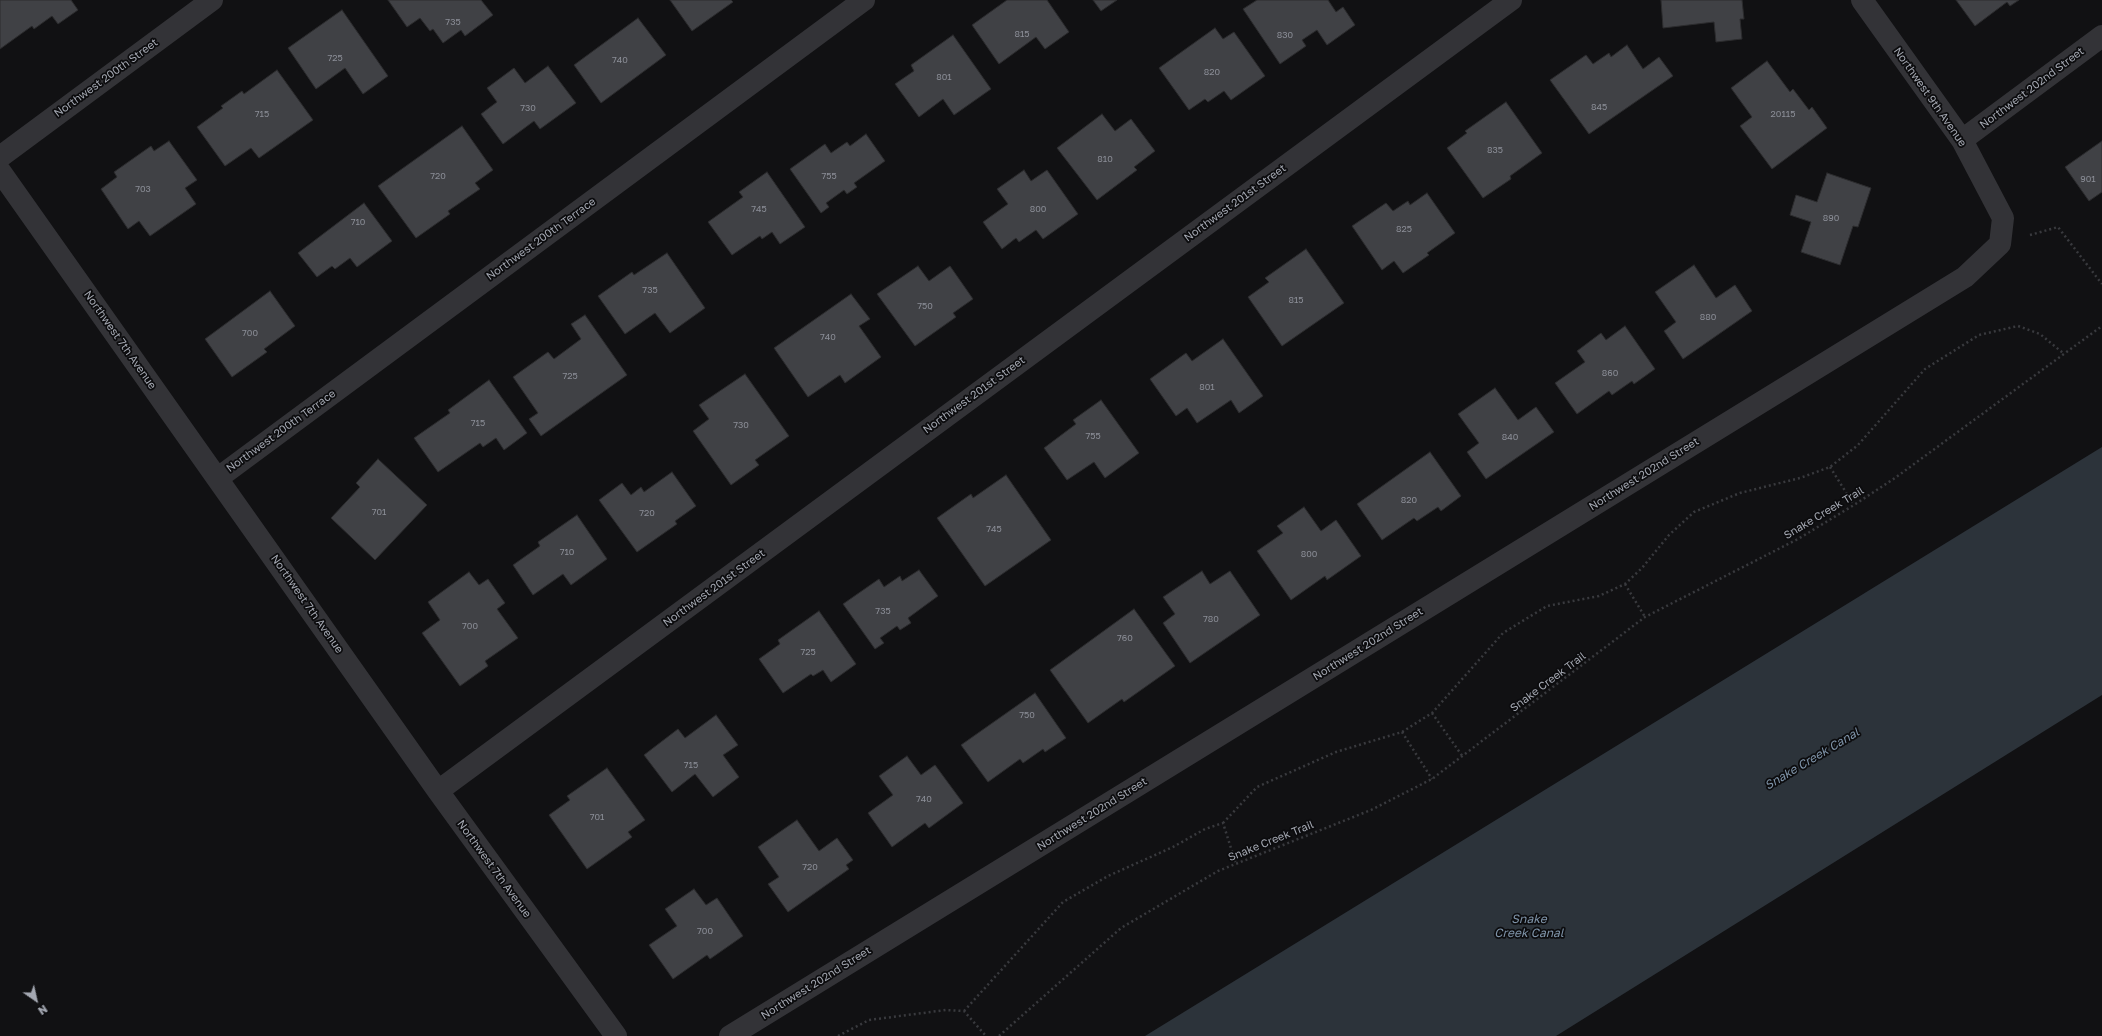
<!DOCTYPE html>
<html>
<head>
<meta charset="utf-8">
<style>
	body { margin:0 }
	#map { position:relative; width:2102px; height:1036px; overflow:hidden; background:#111113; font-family:"Golos Text",sans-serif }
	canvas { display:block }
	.north { position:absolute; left:16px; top:980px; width:40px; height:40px; -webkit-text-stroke:3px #0c0c0e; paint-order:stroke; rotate:146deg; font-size:11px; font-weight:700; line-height:16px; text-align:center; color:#a4a8b2 }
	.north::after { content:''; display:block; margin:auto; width:14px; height:18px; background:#a4a8b2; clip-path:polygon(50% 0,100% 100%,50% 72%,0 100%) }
</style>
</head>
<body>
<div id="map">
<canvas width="2102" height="1036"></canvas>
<div class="north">N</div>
</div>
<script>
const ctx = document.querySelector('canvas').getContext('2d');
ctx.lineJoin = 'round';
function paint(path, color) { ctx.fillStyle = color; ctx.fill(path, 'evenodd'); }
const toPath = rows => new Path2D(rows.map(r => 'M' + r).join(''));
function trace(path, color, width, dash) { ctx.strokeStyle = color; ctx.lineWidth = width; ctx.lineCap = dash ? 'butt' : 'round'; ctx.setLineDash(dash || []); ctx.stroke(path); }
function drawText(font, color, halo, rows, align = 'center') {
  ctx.font = font + ' "Golos Text",sans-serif'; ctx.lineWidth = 3.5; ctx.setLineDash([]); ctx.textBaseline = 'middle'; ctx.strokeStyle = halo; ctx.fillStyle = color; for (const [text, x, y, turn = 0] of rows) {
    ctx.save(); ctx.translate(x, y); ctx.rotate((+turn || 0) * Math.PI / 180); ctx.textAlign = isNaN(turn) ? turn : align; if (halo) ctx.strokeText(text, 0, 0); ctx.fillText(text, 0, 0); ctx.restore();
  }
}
const water = toPath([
	[2102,447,2102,695,1556,1036,1145,1036]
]);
const building = toPath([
	[0,0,71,0,78,10,58,24,52,16,34,29,32,26,0,49,0,0],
	[388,0,481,0,493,15,465,36,461,30,443,43,433,29,430,31,420,18,407,27,388,0],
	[670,0,731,0,733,2,692,31,670,0],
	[1007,0,1047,0,1069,32,1045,49,1036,37,999,64,972,25,1007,0],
	[1093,0,1117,0,1101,11,1093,0],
	[1257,0,1328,0,1336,12,1343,7,1355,25,1327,45,1317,30,1302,40,1306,46,1280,64,1243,9,1257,0],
	[1661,0,1742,0,1744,19,1740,19,1742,39,1716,42,1714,22,1663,28,1661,0],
	[1956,0,2019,0,2010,6,2007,2,1975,26,1956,0],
	[342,10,388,76,363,94,345,68,316,89,288,48,342,10],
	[638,18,666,55,601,103,574,65,638,18],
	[1215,28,1223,39,1234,32,1265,76,1231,100,1224,91,1208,102,1205,99,1189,110,1159,68,1215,28],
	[953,35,991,89,954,115,943,99,919,117,895,84,914,71,911,65,953,35],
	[1627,45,1643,69,1659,57,1673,76,1589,134,1550,80,1586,55,1593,64,1609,53,1611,57,1627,45],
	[1767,61,1790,92,1793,89,1809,110,1812,107,1827,128,1772,169,1740,126,1752,117,1731,88,1767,61],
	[548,66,576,103,540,129,534,121,503,144,481,114,497,102,487,88,514,68,525,83,548,66],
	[277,70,313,120,259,158,251,148,225,166,197,127,223,108,221,106,242,91,244,94,277,70],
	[1506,102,1542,153,1510,176,1511,179,1483,198,1447,148,1467,133,1465,131,1506,102],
	[1102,114,1115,131,1131,119,1155,151,1134,167,1137,170,1097,200,1057,148,1102,114],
	[462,126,493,170,475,183,480,189,448,211,450,214,416,238,378,186,462,126],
	[866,134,885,161,854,183,857,187,847,194,844,190,826,203,829,207,821,213,790,169,825,144,831,153,847,142,850,146,866,134],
	[169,141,197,180,185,188,196,204,150,236,139,221,128,229,101,189,117,177,114,172,151,146,154,151,169,141],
	[2102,141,2102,192,2089,201,2065,167,2102,141],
	[1024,170,1031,181,1047,170,1078,214,1043,239,1036,230,1019,242,1016,238,1002,249,983,222,1008,204,997,189,1024,170],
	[767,172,805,227,780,244,772,232,762,239,760,236,732,255,708,222,743,197,739,192,767,172],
	[1827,173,1871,188,1858,227,1853,226,1840,265,1801,252,1811,222,1790,215,1796,195,1817,202,1827,173],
	[1427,193,1455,233,1427,253,1429,255,1403,273,1394,261,1382,270,1352,226,1386,203,1393,211,1408,201,1410,205,1427,193],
	[364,203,392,241,357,267,350,258,335,269,332,266,317,277,298,253,364,203],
	[1306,249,1344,303,1282,346,1248,297,1269,282,1265,278,1306,249],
	[667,253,705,308,670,333,655,313,625,334,598,296,632,272,634,275,667,253],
	[1694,265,1716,298,1735,285,1752,311,1683,359,1664,331,1676,322,1655,292,1694,265],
	[918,266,929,281,950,266,973,299,953,313,956,317,915,346,877,294,918,266],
	[270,291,295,326,264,349,267,352,232,377,205,339,270,291],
	[851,294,870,319,859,326,881,357,845,383,840,375,808,397,774,348,851,294],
	[585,315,627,375,541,436,529,419,538,413,513,377,548,352,554,359,581,339,571,324,585,315],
	[1625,326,1655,369,1634,384,1632,381,1612,395,1609,391,1577,414,1555,383,1585,362,1577,351,1601,333,1606,340,1625,326],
	[1223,339,1263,396,1239,413,1231,400,1197,423,1187,408,1176,416,1150,379,1186,353,1192,361,1223,339],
	[745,374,789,436,755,460,759,465,731,485,693,431,709,419,699,405,745,374],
	[489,380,527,433,504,450,496,438,483,447,480,443,438,472,414,438,450,413,448,410,489,380],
	[1495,388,1518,420,1536,407,1554,432,1486,479,1467,452,1479,443,1458,414,1495,388],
	[1101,400,1139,453,1105,478,1094,462,1067,480,1044,448,1076,424,1073,420,1101,400],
	[1430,452,1461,496,1441,511,1438,507,1417,521,1414,518,1382,540,1357,504,1430,452],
	[378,459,427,505,375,560,331,518,360,487,356,483,378,459],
	[672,472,696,506,675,521,677,524,637,552,599,500,622,483,631,495,641,487,644,492,672,472],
	[1006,475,1051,540,985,586,937,518,971,494,973,498,1006,475],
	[1304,507,1321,531,1336,520,1361,556,1327,580,1325,576,1291,600,1257,551,1283,533,1277,526,1304,507],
	[577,515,607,559,571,585,563,574,533,595,513,565,540,546,538,542,577,515],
	[919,570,938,596,908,618,911,623,900,630,897,626,880,638,884,643,875,649,843,604,879,579,884,587,900,576,902,581,919,570],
	[1202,571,1210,584,1230,571,1260,615,1190,663,1163,623,1175,614,1163,597,1202,571],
	[469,572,479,585,488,579,505,603,497,609,518,638,485,661,488,666,460,686,422,633,440,620,428,602,469,572],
	[1134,609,1175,666,1124,702,1122,699,1088,723,1050,670,1134,609],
	[819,611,856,664,831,682,823,670,813,676,811,674,783,693,759,659,780,644,778,640,819,611],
	[1035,693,1066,738,1045,752,1043,749,1023,763,1020,759,988,782,961,745,1035,693],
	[716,715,738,745,723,755,739,777,713,797,695,774,672,792,644,755,678,729,685,738,716,715],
	[907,756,921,775,935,765,963,803,929,828,925,823,892,847,868,813,893,795,879,776,907,756],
	[607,768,645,820,628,832,632,837,587,869,549,815,570,800,567,796,607,768],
	[797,820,819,851,837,838,853,860,846,865,849,869,788,912,768,884,779,877,758,847,797,820],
	[694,889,706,905,717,898,743,936,710,959,707,955,673,979,649,945,677,926,665,909,694,889]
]);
const path = toPath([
	[2030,235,2058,227,2102,284],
	[1830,467,1854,505],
	[1625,584,1645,617],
	[1432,713,1463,757],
	[1402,732,1432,779],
	[1223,823,1257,787,1336,752,1402,732,1432,713,1503,633,1547,606,1599,596,1625,584,1642,568,1669,535,1694,512,1740,493,1800,478,1830,467,1858,445,1925,369,1979,335,2018,326,2040,334,2063,353],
	[964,1011,1063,902,1108,876,1173,847,1205,829,1223,823,1236,864],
	[838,1036,869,1020,946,1010,964,1011,986,1036],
	[999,1036,1121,928,1218,871,1371,810,1432,779,1645,617,1798,539,1854,505,1895,478,2102,326]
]);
const minor = toPath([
	[1962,140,2102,36],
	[0,157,212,0],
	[0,171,438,791,616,1036],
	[218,478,864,0],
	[438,791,1511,0],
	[730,1036,1965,277,2000,244,2003,218,1962,140,1862,0]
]);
const numberNames = [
	["735",453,22],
	["815",1022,34],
	["830",1285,35],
	["725",335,58],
	["740",620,60],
	["820",1212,72],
	["801",944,77],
	["845",1599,107],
	["730",528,108],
	["715",262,114],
	["20115",1783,114],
	["835",1495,150],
	["810",1105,159],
	["720",438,176],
	["755",829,176],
	["901",2088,179],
	["703",143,189],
	["745",759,209],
	["800",1038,209],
	["890",1831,218],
	["710",358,222],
	["825",1404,229],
	["735",650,290],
	["815",1296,300],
	["750",925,306],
	["880",1708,317],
	["700",250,333],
	["740",828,337],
	["860",1610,373],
	["725",570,376],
	["801",1207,387],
	["715",478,423],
	["730",741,425],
	["755",1093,436],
	["840",1510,437],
	["820",1409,500],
	["701",379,512],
	["720",647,513],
	["745",994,529],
	["710",567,552],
	["800",1309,554],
	["735",883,611],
	["780",1211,619],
	["700",470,626],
	["760",1125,638],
	["725",808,652],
	["750",1027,715],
	["715",691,765],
	["740",924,799],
	["701",597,817],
	["720",810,867],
	["700",705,931]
];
const streetNames = [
	["Northwest 200th Street",106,78,-36],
	["Northwest 202nd Street",2032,88,-37],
	["Northwest 9th Avenue",1930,97,55],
	["Northwest 201st Street",1235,203,-36],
	["Northwest 200th Terrace",541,239,-36],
	["Northwest 7th Avenue",120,340,55],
	["Northwest 201st Street",974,395,-36],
	["Northwest 200th Terrace",281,431,-36],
	["Northwest 202nd Street",1644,474,-32],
	["Snake Creek Trail",1824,513,-31],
	["Northwest 201st Street",714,588,-36],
	["Northwest 7th Avenue",307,604,55],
	["Northwest 202nd Street",1368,644,-32],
	["Snake Creek Trail",1548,682,-37],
	["Northwest 202nd Street",1092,814,-32],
	["Snake Creek Trail",1271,841,-22],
	["Northwest 7th Avenue",494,869,54],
	["Northwest 202nd Street",816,983,-32]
];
const waterNames = [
	["Snake Creek Canal",1812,759,-31],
	["Snake",1529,919],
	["Creek Canal",1529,933]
];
paint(water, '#2c333a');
paint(building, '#404145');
trace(building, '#2c2c2e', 1);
trace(path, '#393a3e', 2.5, [2, 3]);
trace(minor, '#333337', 22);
drawText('9px', '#8b8e97', null, numberNames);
drawText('11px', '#a4a8b2', '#0c0c0e', streetNames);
drawText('italic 12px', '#7f94a9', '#0c0c0e', waterNames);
</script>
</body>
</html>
